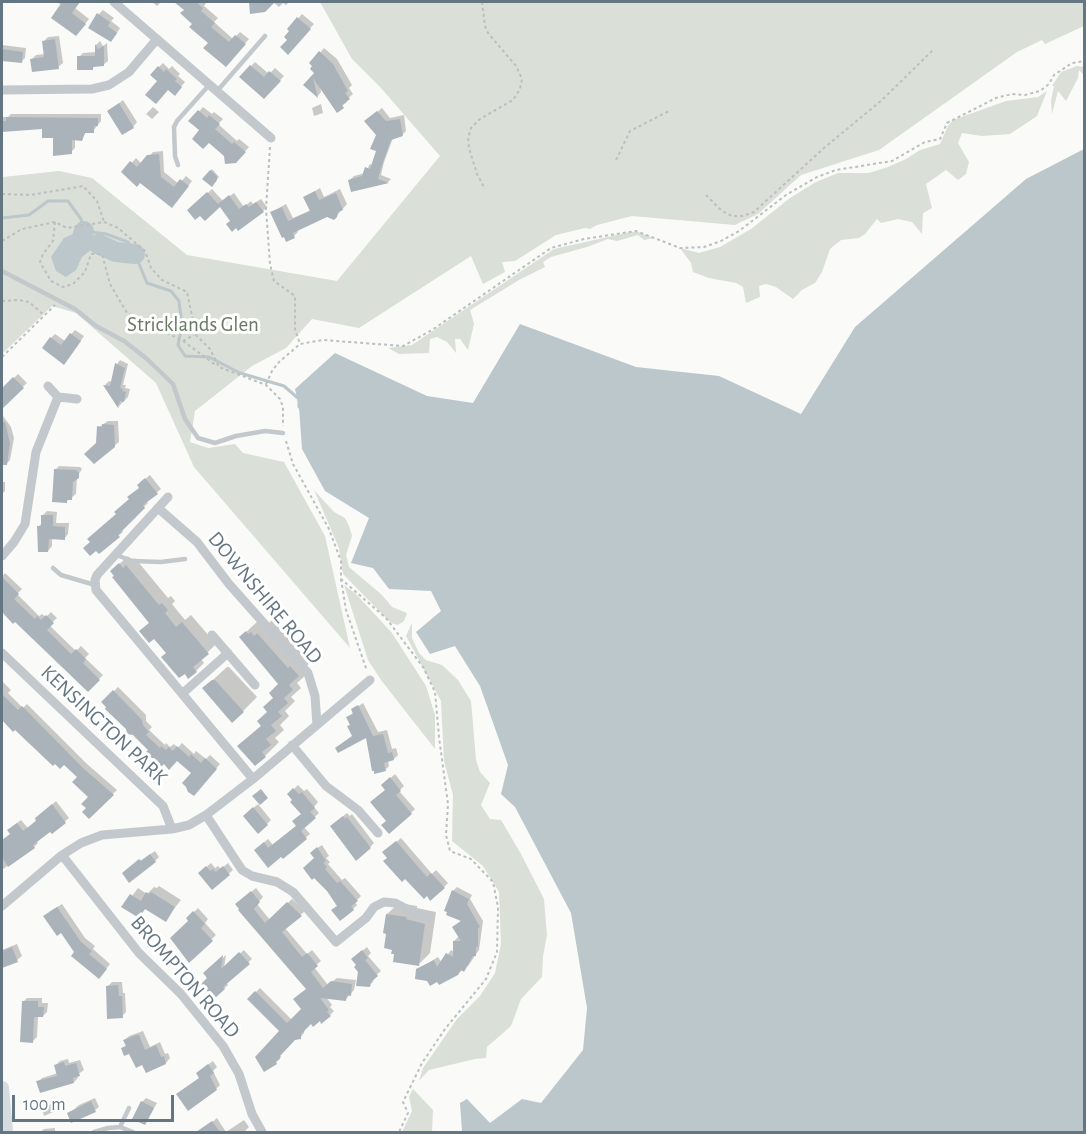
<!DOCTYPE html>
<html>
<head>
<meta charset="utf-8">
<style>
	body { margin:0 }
	#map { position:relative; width:1086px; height:1134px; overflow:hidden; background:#fafaf8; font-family:"Alegreya Sans",sans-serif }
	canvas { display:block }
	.frame { position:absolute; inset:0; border:3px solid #657683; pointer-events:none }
	.scale { position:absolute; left:12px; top:1095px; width:162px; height:27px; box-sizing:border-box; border:3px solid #657683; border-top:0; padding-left:8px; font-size:18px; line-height:21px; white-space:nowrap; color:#657683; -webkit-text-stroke:4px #fff; paint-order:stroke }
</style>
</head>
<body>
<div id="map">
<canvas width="1086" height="1134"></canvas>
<div class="frame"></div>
<div class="scale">100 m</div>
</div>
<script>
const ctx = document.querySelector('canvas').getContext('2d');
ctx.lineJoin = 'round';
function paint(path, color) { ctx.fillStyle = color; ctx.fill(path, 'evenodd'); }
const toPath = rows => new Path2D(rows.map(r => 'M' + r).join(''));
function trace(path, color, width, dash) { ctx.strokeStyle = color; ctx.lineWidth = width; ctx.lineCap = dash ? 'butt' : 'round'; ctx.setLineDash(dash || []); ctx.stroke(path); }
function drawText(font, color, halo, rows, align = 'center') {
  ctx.font = font + ' "Alegreya Sans",sans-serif'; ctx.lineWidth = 6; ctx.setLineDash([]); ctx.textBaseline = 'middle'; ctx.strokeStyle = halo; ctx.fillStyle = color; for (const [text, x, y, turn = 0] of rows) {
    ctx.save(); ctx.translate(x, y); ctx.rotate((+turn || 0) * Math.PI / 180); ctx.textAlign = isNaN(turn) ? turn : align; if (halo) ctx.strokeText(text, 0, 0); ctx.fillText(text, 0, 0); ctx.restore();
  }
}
const green = toPath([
	[320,2,1084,2,1084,26,1045,44,1042,40,1017,52,879,150,801,175,758,214,735,225,632,216,597,225,590,229,585,228,556,235,515,261,502,262,505,272,483,284,471,256,359,328,312,319,286,348,252,366,195,411,190,442,208,448,235,444,243,453,284,462,325,536,350,648,194,467,156,383,76,313,52,306,2,354,3,177,59,171,92,178,187,255,337,281,440,156,381,88,352,59],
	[1077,66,1084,67,1083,74,1079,70,1078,78,1066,101,1058,91,1052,114,1051,101,1054,86,1052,86,1061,72],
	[1047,91,1037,116,1010,134,982,136,962,133,958,143,969,162,966,174,958,180,946,170,926,184,932,208,923,213,922,234,912,222,898,219,881,223,877,219,865,234,859,238,841,240,830,249,822,272,815,283,802,290,793,299,776,287,766,284,759,286,760,297,746,303,743,287,736,283,709,278,693,272,691,263,680,248,699,253,720,247,751,229,790,198,816,182,838,173,869,173,888,167,906,159,920,150,940,144,948,126,953,120,1006,101,1038,97],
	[630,232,638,232,653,238,644,240,638,235,617,241,608,239,587,247,551,257,543,262,545,267,519,280,470,310,474,324,468,350,460,339,455,339,456,353,447,342,437,337,430,339,429,353,399,354,388,348,412,345,554,249],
	[314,490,334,512,345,518,349,526,352,536,346,555,349,567,382,595,392,607,407,613,404,621,398,625,391,623,343,574,339,548],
	[344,585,356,594,392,633,426,686,435,715,435,749,381,680,368,660],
	[412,623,412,638,419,653,426,660,442,665,458,680,471,701,476,760,480,772,490,783,481,805,490,819,501,820,521,854,544,899,547,935,543,956,542,977,521,999,511,1026,487,1047,486,1058,475,1059,429,1070,419,1081,423,1068,457,1019,480,996,495,973,501,944,499,892,483,866,452,841,453,795,444,761,441,701,406,636],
	[413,1089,433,1110,432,1132,402,1132,412,1111,409,1097]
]);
const water = toPath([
	[1084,149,1084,1132,462,1132,460,1103,467,1099,490,1123,522,1099,541,1103,583,1050,587,1008,571,913,515,807,501,794,508,765,480,686,455,646,430,654,416,632,441,611,431,591,389,589,373,568,351,563,369,518,325,491,302,449,299,407,295,389,335,353,427,396,473,403,520,324,636,367,719,376,801,414,855,327,1026,179],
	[73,234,98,244,82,257,76,270,66,277,56,271,51,257,64,238]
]);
const shadow = toPath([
	[56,2,79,2,75,8,89,19,80,30,62,5],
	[152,2,161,2,157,6],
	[177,2,204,2,206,3,204,6,218,18,214,22,233,39,240,32,249,39,226,65,186,9],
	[251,2,289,2,286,5,283,3,279,7,273,2],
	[103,10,114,18,111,21,120,28,115,36,99,14],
	[302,14,314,24,288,52,291,31,289,29],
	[59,36,63,63,58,67,32,59,36,55,45,54,43,42,48,37],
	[100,41,103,46,107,43,108,61,103,65,96,65,92,69,79,57,83,53,96,52,96,45],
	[2,45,26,48,25,58,21,62,4,60,2,63],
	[324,48,337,59,352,85,349,88,353,94,346,100,347,102,337,110,320,85,321,92,318,96,305,85,316,72,320,53],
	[255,62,269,74,275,68,284,76,264,97,241,76],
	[163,63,169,69,172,66,180,74,178,76,185,82,179,89,168,88,159,80,159,67],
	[123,100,137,122,133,127,109,111],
	[321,104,323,113,314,116,312,108],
	[153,107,159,112,152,119,146,114],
	[203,107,212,114,214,112,223,119,218,124,237,141,239,139,249,147,235,162,225,155,191,121],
	[382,108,390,118,404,115,406,131,402,135,393,138,384,162,381,175,391,179,388,182,352,190,350,180,354,176,365,173,370,164,373,165,378,150,377,135,371,117],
	[11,114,101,114,101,121,93,131,87,131,81,139,75,139,75,148,71,152,43,128,2,131,2,117,8,117],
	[163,151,164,172,179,184,186,176,192,181,176,202,123,172,136,158,142,164,153,152],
	[212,169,219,177,212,185,204,179],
	[320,188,324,197,340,189,347,204,334,219,327,216,297,229,298,232,294,236,272,212,286,204,293,218,311,210,305,197],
	[212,189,223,201,234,193,244,207,251,201,253,204,261,199,267,207,263,211,232,220,220,205,200,214,189,211],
	[75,330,84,336,68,359,51,338,55,334,65,341],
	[120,360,128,364,123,385,126,385,125,388,130,389,128,397,119,406,105,385,109,381,113,382,117,364],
	[18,374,27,383,3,405,2,403,2,390],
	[3,416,11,427,14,438,10,460,6,464,2,463,2,417],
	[108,421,118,421,119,442,114,446,98,443,99,427],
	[59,466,80,467,82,469,77,477,76,494,67,501,55,470],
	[150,475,161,489,146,501,148,503,134,516,136,517,121,530,123,532,99,552,118,513,141,487,143,481],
	[2,482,5,482,5,491,2,494],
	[47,511,57,512,56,523,69,523,68,534,64,539,52,538,52,546,48,551,39,526,42,523,43,515],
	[128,556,132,561,135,558,168,598,171,596,175,601,172,604,185,620,191,615,216,644,201,659,204,663,196,671,167,653,155,637,141,631,150,622,112,571],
	[5,573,22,589,17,594,39,616,42,614,46,617,51,612,57,618,49,625,76,651,81,646,89,654,85,658,103,675,88,690,15,619,13,621,2,610,2,577],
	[261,618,269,623,272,620,303,655,305,653,312,661,302,670,306,675,297,683,301,688,291,697,295,701,285,711,289,716,280,725,284,730,275,738,279,742,265,756,239,746,262,725,280,684,241,637],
	[227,667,229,667,257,697,243,711,204,688],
	[2,681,11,690,8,693,23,708,27,704,87,764,117,790,89,817,90,797,79,777,64,763,55,762,2,718],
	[118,687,146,715,146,721,152,727,149,730,165,745,166,743,170,747,174,744,178,748,182,743,194,754,196,751,206,759,210,755,220,764,198,790,193,773,178,759,150,750,103,702],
	[363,703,378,732,387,730,392,749,396,748,398,755,394,759,388,760,389,766,385,770,367,736,354,735,348,717,354,712,353,710],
	[395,774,404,786,399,791,415,809,411,813,388,821,387,789,383,785],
	[298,785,304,791,307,789,318,802,314,807,319,813,304,827,310,834,283,857,260,846,268,839,273,845,297,825,302,814,289,794],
	[56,801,69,818,52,832,50,830,36,841,38,843,34,847,13,826,21,820,28,828],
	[258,804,271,820,267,824,249,812],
	[347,813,350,816,352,814,374,843,370,847,336,822],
	[401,838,432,874,436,870,448,883,444,887,427,894,389,857,389,848],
	[322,845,329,856,326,858,330,862,328,864,342,880,345,878,361,896,355,902,357,905,353,909,338,905,316,858,316,849],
	[6,846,11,863,2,870,2,848],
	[155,851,159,857,155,861,128,869],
	[211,863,215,868,218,866,221,869,228,863,233,870,212,888,204,869],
	[159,886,181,900,165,920,146,908,138,916,124,907,138,888,147,894,154,887,157,888],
	[457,887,472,895,470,899,483,921,479,950,468,966,457,974,417,970,438,957,442,963,451,950,454,952,454,941,459,936,458,923,462,920,453,891],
	[256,888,263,897,257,904,270,920,292,899,305,911,285,928,307,954,312,950,321,961,314,967,328,985,337,978,356,980,354,990,346,999,326,997,332,1005,330,1007,334,1011,330,1015,311,1022,305,1028,304,1033,300,1038,295,1038,279,1057,280,1059,265,1070,281,1031,249,999,260,988,292,1020,303,1009,307,989,240,910,241,900],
	[399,903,417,906,417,908,436,912,430,953,419,964,396,953,388,933,387,914],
	[62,904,85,938,95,946,93,949,110,964,103,973,76,952,49,912],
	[198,908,208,919,205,923,216,935,190,960,190,921,188,918],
	[17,944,22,956,17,960,2,967,2,950],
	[367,947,371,953,368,956,381,971,374,977,373,982,369,986,360,971,357,955],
	[244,950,252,959,226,982,228,985,215,997,205,974,226,955,224,968],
	[112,982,122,982,123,993,125,993,126,1012,122,1016,107,987],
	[27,998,42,998,42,1003,48,1003,47,1012,43,1016,38,1016,37,1037,33,1041,23,1002],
	[143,1031,150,1047,160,1042,165,1054,168,1053,170,1058,166,1063,143,1063,130,1052,123,1049,127,1044,125,1040,129,1036],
	[68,1059,69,1063,80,1060,84,1070,77,1075,78,1078,74,1082,38,1082,42,1078,58,1073,56,1065,60,1061],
	[213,1061,217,1067,213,1071,220,1085,216,1089,201,1077,202,1069],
	[95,1098,99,1107,95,1110,69,1114,79,1105],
	[146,1098,157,1103,145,1124,142,1102],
	[51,1104,53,1112,44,1116,42,1108],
	[217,1118,226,1132,244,1120,249,1127,244,1132,207,1132,204,1129],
	[55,1128,55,1132,40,1132,44,1129]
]);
const stream = toPath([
	[2,218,29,215,48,201,68,201,81,219,84,231,106,234,128,242,135,254,147,283,171,291,179,301,182,326,178,345,185,356,209,357,240,373,284,386,299,399,299,407]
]);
const river = toPath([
	[82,237,84,231],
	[98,244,116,252,135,254]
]);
const building = toPath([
	[62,2,80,2,72,13,86,24,76,36,51,18],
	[174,2,196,2,203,8,201,11,215,23,211,27,229,42,235,35,246,44,226,67,203,48,208,43,189,27,192,24,180,13,184,10],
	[249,2,275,2,265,12,250,14],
	[97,13,110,22,108,26,117,33,111,42,88,28],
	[297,17,311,29,288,55,280,47,287,40,284,37,289,31,287,29],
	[55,39,59,69,32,72,30,59,44,57,42,41],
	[95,44,98,49,104,46,104,66,93,67,93,70,77,70,77,56,95,56],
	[2,49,23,52,22,63,2,61],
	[319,51,333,64,348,91,345,93,350,99,342,105,344,108,337,113,313,78,318,98,303,85,314,73,310,69,312,66,309,63],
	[250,65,264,77,269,71,281,81,264,99,239,77],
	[158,66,164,72,166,69,177,79,175,81,182,87,175,96,168,90,156,104,145,95,157,81,150,75],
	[119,103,134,128,122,135,107,111],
	[198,110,207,118,209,115,220,124,215,129,232,144,234,142,246,152,236,163,225,164,224,156,209,143,203,149,192,139,199,130,188,121],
	[377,111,386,121,400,119,403,136,391,140,381,168,378,179,389,183,351,192,348,180,362,176,365,167,370,169,376,151,370,149,376,135,364,121],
	[6,117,98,118,98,126,94,126,94,133,85,133,82,141,72,140,72,154,53,156,53,138,42,138,42,129,2,132,2,121,6,121],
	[159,154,161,177,174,187,180,179,189,186,172,208,140,183,137,187,121,172,130,161,137,167,147,155],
	[210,170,217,176,217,180,212,187,202,179],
	[315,191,319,200,336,193,343,210,338,212,337,217,334,220,327,217,293,233,295,238,286,242,284,237,282,238,270,212,282,207,288,221,310,211,303,197],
	[207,192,219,205,218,204,229,195,239,209,246,204,249,207,256,202,264,212,238,231,236,228,232,232,226,224,230,221,220,207,205,221,200,216,195,220,187,210],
	[70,333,81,341,64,365,42,348,50,337,61,345],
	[115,363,125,368,120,388,123,389,122,391,126,392,124,402,120,401,118,408,103,385,110,386],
	[13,377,24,388,2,409,2,388],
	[2,422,5,422,10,443,7,465,2,465],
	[102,424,114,425,115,447,94,464,84,454,96,443,97,426,102,427],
	[54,469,76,470,79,473,79,478,73,482,72,500,67,500,67,503,52,502],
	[145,478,158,494,143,505,145,508,118,535,120,537,99,554,96,551,90,556,83,548,90,542,87,539,116,514,114,512,129,499,127,497,139,488,137,485],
	[41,515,53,515,53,526,65,527,65,540,49,539,48,552,38,552,37,526,41,526],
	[119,563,123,568,126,565,159,605,162,603,168,610,165,613,176,627,182,622,209,654,193,667,197,672,188,679,185,674,179,678,161,657,166,653,154,639,149,643,139,631,149,623,112,577,114,576,110,571],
	[2,577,19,594,14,599,35,619,37,616,41,620,46,615,54,623,47,630,71,654,76,649,86,659,83,663,100,680,88,692,15,622,13,624,2,612],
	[246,631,248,634,251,632,254,636,257,633,288,668,290,666,299,676,289,685,293,690,284,698,288,703,278,712,282,716,271,725,276,731,266,739,271,745,262,752,266,757,255,766,237,746,261,726,257,721,267,712,263,707,273,698,269,693,278,684,239,637],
	[212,680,215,680,244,712,232,723,202,688],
	[113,690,142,720,143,725,149,732,146,735,160,748,161,746,166,750,169,747,173,751,177,746,189,757,191,754,201,763,205,758,217,769,194,796,188,792,186,787,182,783,191,773,177,761,169,770,164,764,161,767,146,752,148,750,133,735,127,734,126,729,105,709,106,707,101,702],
	[2,694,18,710,22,706,83,768,114,795,89,819,82,812,86,808,81,804,88,797,72,782,77,777,64,765,60,769,55,764,53,766,15,730,13,732,2,720],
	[358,705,373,736,383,734,388,753,392,752,394,760,384,763,386,771,374,774,374,771,372,771,366,738,338,753,335,748,352,736,347,726,350,725,346,717,353,714,351,709],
	[390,777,401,791,396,795,412,814,389,834,381,825,386,821,370,802,385,790,381,785],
	[293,788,299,794,302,792,315,808,310,812,316,818,301,831,307,839,283,859,281,857,268,868,254,850,264,842,268,848,296,826,300,831,292,821,301,814,290,802,292,800,287,794],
	[261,789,268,798,260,805,252,796],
	[52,804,66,823,52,834,50,832,33,845,35,848,8,867,2,857,2,840,10,834,7,830,17,823,23,831,36,821,35,818],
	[253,807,268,825,258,834,243,816],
	[343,816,345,819,347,817,371,848,356,861,330,826],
	[396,841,427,877,431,873,445,888,430,901,427,896,424,899,405,879,402,882,383,861,387,858,382,852],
	[317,847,326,861,323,863,327,867,325,869,337,883,340,881,358,901,351,906,354,910,340,921,331,910,337,906,327,891,314,878,312,880,303,868,314,858,310,853],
	[150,854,156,862,129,883,122,873,139,859,141,861],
	[206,866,210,871,213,869,216,872,223,866,230,875,212,890,198,873],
	[452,890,469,899,467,904,480,927,478,928,478,947,476,947,476,956,473,956,464,972,461,970,458,975,439,985,437,982,430,986,427,981,415,979,416,969,434,960,437,967,446,953,453,957,453,941,461,941,452,927,461,921,446,915,447,912,444,911],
	[251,891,260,902,254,909,265,923,287,902,302,916,282,932,302,957,307,953,318,966,311,972,323,988,331,981,352,984,351,996,347,995,346,1001,320,998,329,1010,327,1012,331,1016,321,1024,320,1021,313,1027,311,1024,301,1034,301,1039,295,1040,280,1056,281,1057,276,1062,277,1064,264,1072,255,1057,279,1031,247,999,255,991,287,1023,301,1009,293,999,306,989,238,910,239,909,235,904],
	[146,892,149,894,151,892,175,907,166,922,145,909,139,918,121,907,130,894,141,901],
	[57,907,81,942,92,951,89,954,107,969,99,979,71,956,74,952,61,933,57,936,43,916],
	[193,911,205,924,201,928,213,941,189,963,170,938,188,921,186,918],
	[386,914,407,917,406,919,425,924,419,966,393,962,394,954,391,954,392,950,384,948,386,934,383,933],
	[12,947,18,962,2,968,2,951],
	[362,950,368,958,365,960,378,976,371,982,370,987,356,986,358,972,354,967,356,965,351,959],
	[239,952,250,964,223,987,225,989,214,999,201,984,207,978,203,973,223,955,221,969],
	[118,985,119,996,122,996,123,1018,107,1019,106,986],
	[22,1001,38,1001,38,1007,44,1007,43,1017,34,1017,33,1043,20,1042],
	[136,1035,139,1035,145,1050,156,1045,161,1057,164,1056,166,1064,146,1073,142,1065,136,1068,129,1054,124,1056,121,1048,126,1046,123,1040],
	[64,1062,65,1066,76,1063,80,1076,73,1078,74,1083,40,1093,36,1081,57,1076,54,1065],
	[208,1064,214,1073,210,1076,217,1090,188,1111,176,1094,199,1078,196,1073],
	[91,1101,96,1112,71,1123,67,1113],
	[141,1101,154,1108,145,1125,132,1119],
	[212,1121,220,1132,196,1132]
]);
const path = toPath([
	[482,2,485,26,488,33,516,66,522,79,520,89,513,100,480,119,471,128,468,138,469,148,477,174,485,189],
	[270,147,266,209,270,264,274,281,295,296,295,329,300,344],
	[616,160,630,131,671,110],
	[2,194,31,195,83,186,97,201,104,222],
	[706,195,722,211,732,216,743,216,754,212,824,148,882,100,933,50],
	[55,222,53,241,43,254,40,262,51,281,63,287,73,284,85,272,91,254,102,254,110,284,127,313,183,341,194,335],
	[2,241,22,229,55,222,67,228,104,222,118,228,145,251,151,268,162,280,187,292,196,335,210,349,219,367,266,385,280,399,283,407,283,426],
	[2,301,18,300,29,302,44,315],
	[183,341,217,366],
	[2,357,55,305],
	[266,384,272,371,279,362,300,344,323,340,403,346,432,330,551,248,584,239,636,231,680,248,704,247,721,241,739,231,786,195,817,177,836,170,892,161,925,142,940,139,947,123,996,98,1012,94,1025,95,1040,91,1049,84,1054,75,1072,63,1084,61],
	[286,441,293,464,329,529,341,561,341,579,386,618,423,667,435,692,439,737,448,804,446,835,450,851,471,859,493,882,498,907,497,952,486,979,445,1029,422,1063,403,1102,408,1113,399,1132],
	[341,579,346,610,367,671]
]);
const lane = toPath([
	[218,90,265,36],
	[178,165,175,156,174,127,177,121,210,84],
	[2,271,75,309,96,326,124,341,147,359,173,384,185,419,198,438,215,443,236,436,265,431,283,433],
	[116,555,133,561,161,562,185,559],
	[53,568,61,575,95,585],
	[120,1127,133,1132],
	[94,1132,108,1128,120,1127,129,1108]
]);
const street = toPath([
	[114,2,271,138],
	[2,90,92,89,109,85,129,72,157,39],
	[48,386,58,397,77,399],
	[168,497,97,575,95,580,96,590,253,779],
	[158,508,197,542,229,584,308,673,315,696,317,725],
	[2,556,14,542,25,524,36,452,58,397],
	[212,635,255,685],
	[2,653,163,806,172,829],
	[183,693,228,653],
	[292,745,326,786,358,810,378,833],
	[206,815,242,870,252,876,277,882,293,892,336,942,366,918,374,907,384,902,395,903,416,914,430,918],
	[62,855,139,953,181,994,223,1046,239,1074,252,1114,262,1132],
	[2,906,62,855,81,843,102,835,172,829,189,825,206,815,253,779,370,680]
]);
const secondary = toPath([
	[2,1088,6,1132]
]);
const parkNames = [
	["Stricklands Glen",193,325]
];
const streetNames = [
	["DOWNSHIRE ROAD",265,598,50],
	["KENSINGTON PARK",104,725,43],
	["BROMPTON ROAD",185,977,49]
];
paint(green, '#dadfd7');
paint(water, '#bbc7cb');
paint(shadow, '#0003');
trace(stream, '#bbc7cb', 3);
trace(river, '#bbc7cb', 20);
paint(building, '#aab3b9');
trace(path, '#bbbfc2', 2, [3, 3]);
trace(lane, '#c3c8cc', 4.5);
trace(street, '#c3c8cc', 9);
trace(secondary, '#d6dbdf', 14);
drawText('21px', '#687a64', '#fff', parkNames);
drawText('21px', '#657683', '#fff', streetNames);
</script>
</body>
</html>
